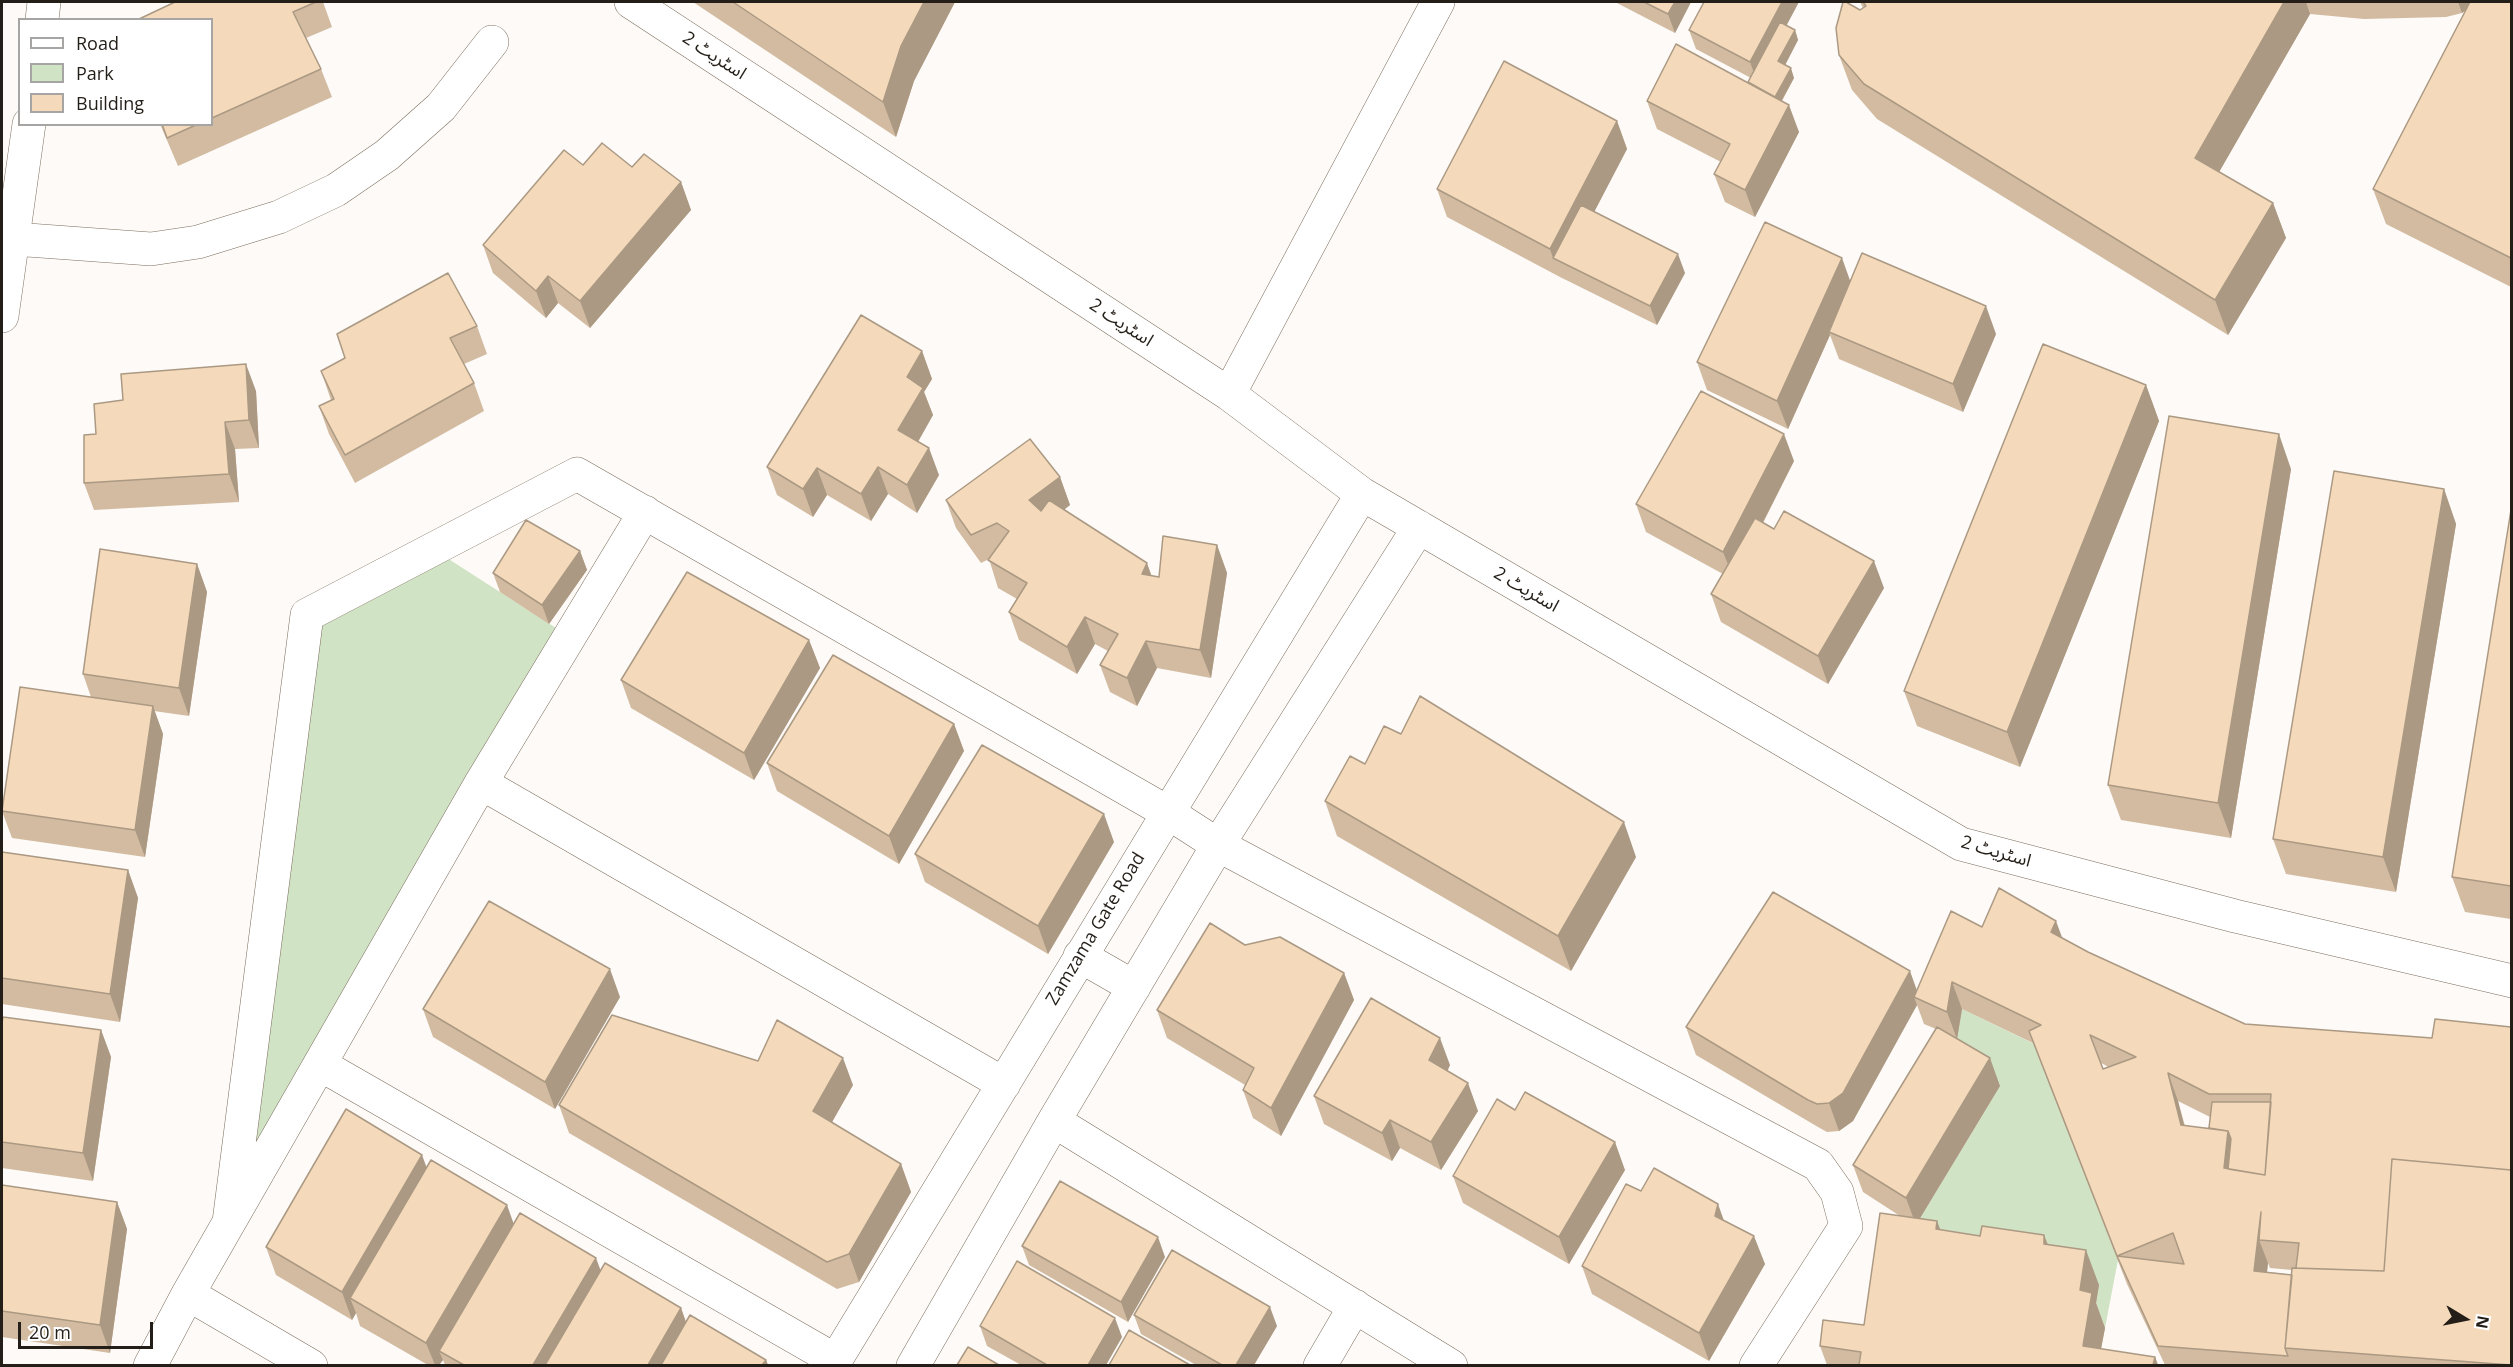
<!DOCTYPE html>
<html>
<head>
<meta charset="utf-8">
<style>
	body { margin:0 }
	#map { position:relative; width:2513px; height:1367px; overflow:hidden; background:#fdfaf7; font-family:"Open Sans",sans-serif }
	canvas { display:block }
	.frame { position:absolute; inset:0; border:3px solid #241e18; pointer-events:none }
	.legend { position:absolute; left:18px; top:18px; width:195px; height:108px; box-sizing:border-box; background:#fff; border:2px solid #a7a5a3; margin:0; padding:8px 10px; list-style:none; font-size:18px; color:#241e18 }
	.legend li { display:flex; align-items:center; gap:12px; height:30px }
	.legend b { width:30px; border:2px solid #a7a5a3 }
	.north { position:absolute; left:2435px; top:1289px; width:60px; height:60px; -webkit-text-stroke:4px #fff; paint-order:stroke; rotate:100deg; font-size:16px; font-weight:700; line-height:24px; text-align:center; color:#241e18 }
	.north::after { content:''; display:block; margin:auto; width:21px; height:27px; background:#241e18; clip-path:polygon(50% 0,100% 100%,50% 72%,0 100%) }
	.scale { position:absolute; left:18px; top:1322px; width:135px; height:27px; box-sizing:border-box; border:3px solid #241e18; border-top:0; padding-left:8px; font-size:18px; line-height:21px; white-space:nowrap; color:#241e18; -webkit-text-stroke:4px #fff; paint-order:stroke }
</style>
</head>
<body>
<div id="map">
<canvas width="2513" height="1367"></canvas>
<div class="frame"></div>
<ul class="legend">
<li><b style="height:8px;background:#fff"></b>Road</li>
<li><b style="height:16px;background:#d1e3c5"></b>Park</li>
<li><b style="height:16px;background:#f4dabb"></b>Building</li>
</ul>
<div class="north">N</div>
<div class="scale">20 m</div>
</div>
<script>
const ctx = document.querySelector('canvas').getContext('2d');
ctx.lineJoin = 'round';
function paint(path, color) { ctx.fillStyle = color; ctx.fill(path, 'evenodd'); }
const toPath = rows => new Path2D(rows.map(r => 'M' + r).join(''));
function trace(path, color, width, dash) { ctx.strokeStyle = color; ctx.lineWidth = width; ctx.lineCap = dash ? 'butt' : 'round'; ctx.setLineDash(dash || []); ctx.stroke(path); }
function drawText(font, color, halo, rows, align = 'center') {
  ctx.font = font + ' "Open Sans","Noto Sans Arabic",sans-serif'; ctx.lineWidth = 6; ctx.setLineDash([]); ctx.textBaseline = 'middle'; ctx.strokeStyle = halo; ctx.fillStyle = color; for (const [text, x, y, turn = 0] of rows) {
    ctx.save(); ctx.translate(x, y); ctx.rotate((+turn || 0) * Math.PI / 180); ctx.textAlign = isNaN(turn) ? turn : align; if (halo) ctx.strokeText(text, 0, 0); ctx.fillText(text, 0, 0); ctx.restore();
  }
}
const green = toPath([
	[433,549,570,637,229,1222,307,615],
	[1962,1009,2051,1052,2118,1260,2105,1328,1916,1225,2000,1086,1947,1055]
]);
const minor = toPath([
	[631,2,1229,394,1362,494,1961,844,2235,916,2512,981],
	[42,20,44,2],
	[14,239,151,249,198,242,279,217,336,190,387,155,441,107,492,42],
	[2,316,29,124],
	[1229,394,1438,2],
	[481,783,1004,1084],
	[1080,956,1134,987],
	[321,1065,835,1360],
	[1054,1121,1451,1366],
	[229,1222,307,615,577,474,1167,812,1218,845,1818,1165,1837,1192,1846,1226,1756,1366],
	[188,1294,311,1366],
	[150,1366,188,1294,481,783,645,512],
	[832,1366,1362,494],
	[913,1366,1054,1121,1218,845,1419,527],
	[1320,1366,1355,1306]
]);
const wall = toPath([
	[175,2,323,2,332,27,306,38,321,69,332,97,178,166,160,124,212,124,212,20],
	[693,2,955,2,914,81,896,137],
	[1615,2,1691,2,1675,33],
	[1860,2,2511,2,2511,287,2386,224,2373,189,2465,11,2462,13,2446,17,2364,19,2310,14,2219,172,2273,203,2286,238,2228,335,1877,119,1852,90,1839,55,1860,10,1863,8],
	[1787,26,1795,30,1798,40,1785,65,1794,78,1782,101,1799,132,1755,217,1725,202,1714,174,1721,162,1657,129,1647,101,1748,82,1751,78,1696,49,1689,30],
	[1617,121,1627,149,1594,212,1685,273,1657,325,1560,277,1447,217,1437,189],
	[583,165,632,167,681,182,691,210,590,328,558,303,546,318,493,273,483,245],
	[1850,280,1996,334,1963,412,1839,359,1830,335,1788,429,1707,390,1697,362],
	[477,326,487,354,464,364,474,383,484,411,355,483,329,434,319,406,331,400,321,371],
	[922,351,932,379,924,392,933,415,918,441,939,475,917,513,888,494,871,521,827,495,813,517,777,495,767,467],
	[2146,385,2159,421,2020,767,1917,726,1904,691],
	[256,391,259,448,235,449,239,502,94,510,84,483,96,434],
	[1794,461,1763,523,1884,588,1828,684,1721,622,1711,594,1723,574,1646,532,1636,504],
	[2291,469,2231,838,2121,820,2108,785],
	[1060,477,1070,505,1064,510,1152,576,1159,577,1217,545,1227,573,1211,678,1157,668,1137,706,1110,692,1100,665,1108,651,1095,644,1077,674,1019,640,1009,612,1017,599,998,588,989,559,981,563,956,528,946,500],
	[2444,489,2456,524,2396,892,2286,874,2273,839],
	[2511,510,2511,919,2465,912,2452,877],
	[580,551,587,570,549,624,500,592,493,573],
	[197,564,207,592,189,716,154,711,163,734,145,857,12,838,2,811,91,697,83,674],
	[809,640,820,668,754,780,631,708,621,680],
	[954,724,964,751,899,864,777,791,767,763],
	[1401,734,1636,857,1571,971,1337,836,1325,801,1365,764],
	[1114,842,1048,954,925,882,915,854],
	[2,852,128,870,138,898,120,1022,2,1004],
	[1982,927,2063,938,2088,952,2245,1024,2511,1365,2165,1365,2127,1284,2033,1043,1962,1009,1957,1039,2000,1086,1920,1218,1937,1221,1940,1230,1980,1236,2044,1235,2048,1244,2099,1285,2096,1303,2105,1328,2101,1349,2155,1357,2158,1365,1827,1365,1820,1346,1864,1325,1900,1216,1863,1192,1853,1165,1936,1029,1924,1024,1917,1005,1853,1121,1839,1131,1827,1132,1818,1127,1696,1055,1686,1027,1917,990],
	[2101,1063,2105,1065,2108,1067,2103,1069],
	[2178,1101,2210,1117,2209,1128,2185,1126],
	[2268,1263,2270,1268,2292,1270,2292,1275,2267,1272],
	[1245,945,1344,973,1354,1000,1281,1136,1253,1118,1243,1090,1245,1085,1167,1038,1157,1010],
	[620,997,555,1109,433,1037,423,1009],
	[2,1023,101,1030,111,1057,93,1181,2,1168],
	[758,1061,853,1085,832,1122,901,1164,911,1192,859,1282,837,1289,569,1133,559,1105],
	[1450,1065,1447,1071,1478,1111,1441,1170,1400,1148,1392,1161,1324,1124,1314,1096],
	[1515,1110,1625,1170,1569,1264,1463,1203,1453,1176],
	[427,1168,514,1224,601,1271,681,1308,686,1323,766,1360,768,1365,445,1365,443,1360,439,1365,428,1365,360,1326,356,1313,352,1320,276,1275,266,1247],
	[2,1185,117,1202,127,1229,110,1353,2,1337],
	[1641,1191,1724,1221,1765,1264,1709,1361,1592,1294,1582,1266],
	[1022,1246,1165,1257,1128,1322,1029,1265],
	[1134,1315,1277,1326,1254,1365,1196,1365,1141,1334],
	[980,1326,1122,1337,1106,1365,1021,1365,987,1346]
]);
const shadedWall = toPath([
	[924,2,955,2,914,81,896,137,883,102,901,46],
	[1675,2,1691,2,1675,33,1668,14],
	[1782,2,1799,2,1757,81,1750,62],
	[2284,2,2306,2,2310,14,2207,193,2195,158],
	[2458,2,2475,2,2462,13],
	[1795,30,1798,40,1782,71,1778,61],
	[1791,68,1794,78,1772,118,1769,108],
	[1789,105,1799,132,1755,217,1745,190],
	[1617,121,1627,149,1567,264,1553,258,1550,249],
	[681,182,691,210,590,328,580,301],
	[2273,203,2286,238,2228,335,2215,300],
	[1678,254,1685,273,1657,325,1650,306],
	[1842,258,1852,286,1829,332,1830,335,1788,429,1777,401],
	[548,276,558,303,546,318,536,291],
	[1986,306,1996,334,1963,412,1953,384],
	[922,351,932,379,924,392,933,415,909,458,898,430,907,377],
	[246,364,256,391,259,448,249,420],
	[2146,385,2159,421,2020,767,2007,732],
	[225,422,235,449,239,502,229,474],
	[1784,434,1794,461,1734,579,1723,552],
	[2279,434,2291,469,2231,838,2218,803],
	[929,448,939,475,917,513,907,485],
	[878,467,888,494,871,521,861,494],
	[817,468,827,495,813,517,803,489],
	[1060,477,1070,505,1039,528,1029,500],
	[2444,489,2456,524,2396,892,2383,857],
	[1217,545,1227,573,1211,678,1200,650],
	[580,551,587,570,549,624,542,605],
	[1874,561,1884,588,1828,684,1818,656],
	[1147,563,1157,591,1142,574],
	[197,564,207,592,189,716,179,688],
	[1085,617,1095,644,1077,674,1067,647],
	[809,640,820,668,754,780,744,753],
	[1146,641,1157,668,1137,706,1127,678],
	[153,706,163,734,145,857,135,830],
	[954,724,964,751,899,864,889,836],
	[1104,814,1114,842,1048,954,1038,926],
	[1624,822,1636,857,1571,971,1558,936],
	[128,870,138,898,120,1022,110,994],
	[2056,921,2066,948,2051,932],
	[610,969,620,997,555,1109,545,1082],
	[1910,971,1920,999,1914,997,1917,1005,1853,1121,1839,1131,1829,1103],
	[1344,973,1354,1000,1281,1136,1271,1108],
	[1952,982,1962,1009,1957,1039,1947,1012],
	[101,1030,111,1057,93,1181,83,1153],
	[1440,1038,1450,1065,1440,1088,1429,1060],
	[843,1058,853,1085,823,1138,813,1111],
	[1990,1058,2000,1086,1916,1225,1906,1198],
	[2168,1073,2178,1101,2191,1153,2181,1125],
	[1468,1083,1478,1111,1441,1170,1431,1142],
	[1390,1120,1400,1148,1392,1161,1382,1133],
	[2228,1131,2238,1158,2236,1178,2224,1168],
	[1615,1142,1625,1170,1569,1264,1559,1237],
	[422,1155,432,1182,350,1298,356,1313,352,1320,342,1292],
	[901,1164,911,1192,859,1282,849,1254],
	[117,1202,127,1229,110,1353,100,1325],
	[1718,1204,1728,1232,1715,1216],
	[507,1205,517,1233,439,1351,443,1360,439,1365,435,1365,426,1343],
	[2261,1212,2259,1240,2268,1263,2264,1299,2254,1271],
	[1937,1221,1950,1256,1936,1229],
	[2044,1235,2057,1270,2044,1244],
	[1754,1236,1765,1264,1709,1361,1699,1333],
	[1158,1237,1165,1257,1128,1322,1121,1302],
	[2086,1250,2099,1285,2096,1303,2105,1328,2098,1365,2083,1346,2080,1290],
	[596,1258,606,1285,559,1365,533,1365],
	[1270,1307,1277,1326,1254,1365,1236,1365],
	[681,1308,691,1336,674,1365,648,1365],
	[1115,1318,1122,1337,1106,1365,1088,1365],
	[2155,1357,2158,1365,2153,1365],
	[766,1360,768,1365,762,1365]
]);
const building = toPath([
	[175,2,316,2,293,12,321,69,212,118,212,20,137,20,175,2],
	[733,2,924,2,901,46,883,102,733,2],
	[1644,2,1675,2,1668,14,1644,2],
	[1704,2,1782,2,1750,62,1689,30,1704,2],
	[1843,2,1846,2,1860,10,1866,6,1863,2,2284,2,2195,158,2273,203,2215,300,1864,84,1839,55,1836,28,1843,2],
	[2470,2,2511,2,2511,258,2373,189,2470,2],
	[1780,22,1795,30,1778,61,1791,68,1775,97,1748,82,1780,22],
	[1676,44,1789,105,1745,190,1714,174,1730,144,1647,101,1676,44],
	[1504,61,1617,121,1550,249,1437,189,1504,61],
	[162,124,198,124,167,138,162,124],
	[602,143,632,167,644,154,681,182,580,301,548,276,536,291,483,245,564,150,583,165,602,143],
	[1581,205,1678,254,1650,306,1553,258,1581,205],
	[1765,222,1842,258,1777,401,1697,362,1765,222],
	[1862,253,1986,306,1953,384,1829,332,1862,253],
	[448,273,477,326,450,338,474,383,345,455,319,406,334,399,321,371,345,358,337,334,448,273],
	[861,315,922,351,907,377,923,388,898,430,929,448,907,485,878,467,861,494,817,468,803,489,767,467,861,315],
	[2043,344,2146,385,2007,732,1904,691,2043,344],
	[246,364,249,420,225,422,229,474,84,483,84,435,96,434,94,404,123,400,121,374,246,364],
	[1701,391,1784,434,1723,552,1636,504,1701,391],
	[2169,416,2279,434,2218,803,2108,785,2169,416],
	[1030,439,1060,477,1029,500,1041,511,1049,500,1147,563,1142,574,1159,577,1163,536,1217,545,1200,650,1146,641,1127,678,1100,665,1118,634,1085,617,1067,647,1009,612,1027,583,988,560,1009,531,997,523,971,535,946,500,1030,439],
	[2334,471,2444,489,2383,857,2273,839,2334,471],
	[2511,510,2511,886,2452,877,2511,510],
	[1784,511,1874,561,1818,656,1711,594,1755,518,1774,529,1784,511],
	[526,520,580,551,542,605,493,573,526,520],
	[100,549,197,564,179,688,83,674,100,549],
	[687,572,809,640,744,753,621,680,687,572],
	[833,655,954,724,889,836,767,763,833,655],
	[20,687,153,706,135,830,2,811,20,687],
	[1420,696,1624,822,1558,936,1325,801,1350,756,1365,764,1384,726,1401,734,1420,696],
	[982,745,1104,814,1038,926,915,854,982,745],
	[2,852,128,870,110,994,2,978,2,852],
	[1999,888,2056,921,2051,932,2088,952,2245,1024,2432,1038,2435,1019,2511,1027,2511,1170,2392,1159,2384,1271,2296,1268,2299,1243,2259,1240,2261,1212,2254,1271,2292,1275,2285,1348,2288,1356,2158,1346,2117,1256,2029,1031,2041,1025,1952,982,1947,1012,1914,997,1951,911,1982,927,1999,888],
	[2090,1035,2136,1057,2103,1069,2090,1035],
	[2168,1073,2209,1094,2271,1094,2265,1175,2224,1168,2228,1131,2181,1125,2168,1073],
	[2173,1233,2184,1264,2117,1256,2173,1233],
	[1773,892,1910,971,1843,1093,1829,1103,1817,1104,1808,1100,1686,1027,1773,892],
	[489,901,610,969,545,1082,423,1009,489,901],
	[1210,923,1245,945,1280,937,1344,973,1271,1108,1243,1090,1254,1068,1157,1010,1210,923],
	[1371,998,1440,1038,1429,1060,1468,1083,1431,1142,1390,1120,1382,1133,1314,1096,1371,998],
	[612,1015,758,1061,777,1020,843,1058,813,1111,901,1164,849,1254,827,1262,559,1105,612,1015],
	[3,1017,101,1030,83,1153,2,1142,2,1023,3,1017],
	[1937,1027,1990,1058,1906,1198,1853,1165,1937,1027],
	[1525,1092,1615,1142,1559,1237,1453,1176,1497,1099,1515,1110,1525,1092],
	[2212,1102,2271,1102,2265,1175,2228,1169,2231,1139,2228,1131,2209,1128,2212,1102],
	[346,1109,422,1155,342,1292,266,1247,346,1109],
	[2392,1159,2511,1170,2511,1365,2285,1348,2292,1268,2384,1271,2392,1159],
	[431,1160,507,1205,426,1343,350,1298,431,1160],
	[1654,1168,1718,1204,1715,1216,1754,1236,1699,1333,1582,1266,1626,1184,1641,1191,1654,1168],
	[1060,1181,1158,1237,1121,1302,1022,1246,1060,1181],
	[2,1185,117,1202,100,1325,2,1311,2,1185],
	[520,1213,596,1258,533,1365,464,1365,439,1351,520,1213],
	[1880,1213,1937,1221,1936,1229,1980,1236,1982,1226,2044,1235,2044,1244,2086,1250,2080,1290,2092,1293,2083,1346,2155,1357,2153,1365,1859,1365,1861,1352,1820,1346,1823,1320,1864,1325,1880,1213],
	[1172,1250,1270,1307,1236,1365,1222,1365,1134,1315,1172,1250],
	[1017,1261,1115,1318,1088,1365,1047,1365,980,1326,1017,1261],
	[605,1263,681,1308,648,1365,545,1365,605,1263],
	[690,1315,766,1360,762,1365,661,1365,690,1315],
	[1129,1330,1190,1365,1109,1365,1129,1330],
	[968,1347,999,1365,957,1365,968,1347]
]);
const streetNames = [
	["اسٹریٹ 2",714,56,33],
	["اسٹریٹ 2",1121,323,33],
	["اسٹریٹ 2",1526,590,30],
	["اسٹریٹ 2",1996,852,16],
	["Zamzama Gate Road",1096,929,-59]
];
paint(green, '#d1e3c5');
trace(minor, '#7d6f5f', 34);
trace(minor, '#fff', 33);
paint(wall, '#d2bba1');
paint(shadedWall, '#ab9983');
paint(building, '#f4dabb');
trace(building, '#ab9983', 1.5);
drawText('18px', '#241e18', '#fff', streetNames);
</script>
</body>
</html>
